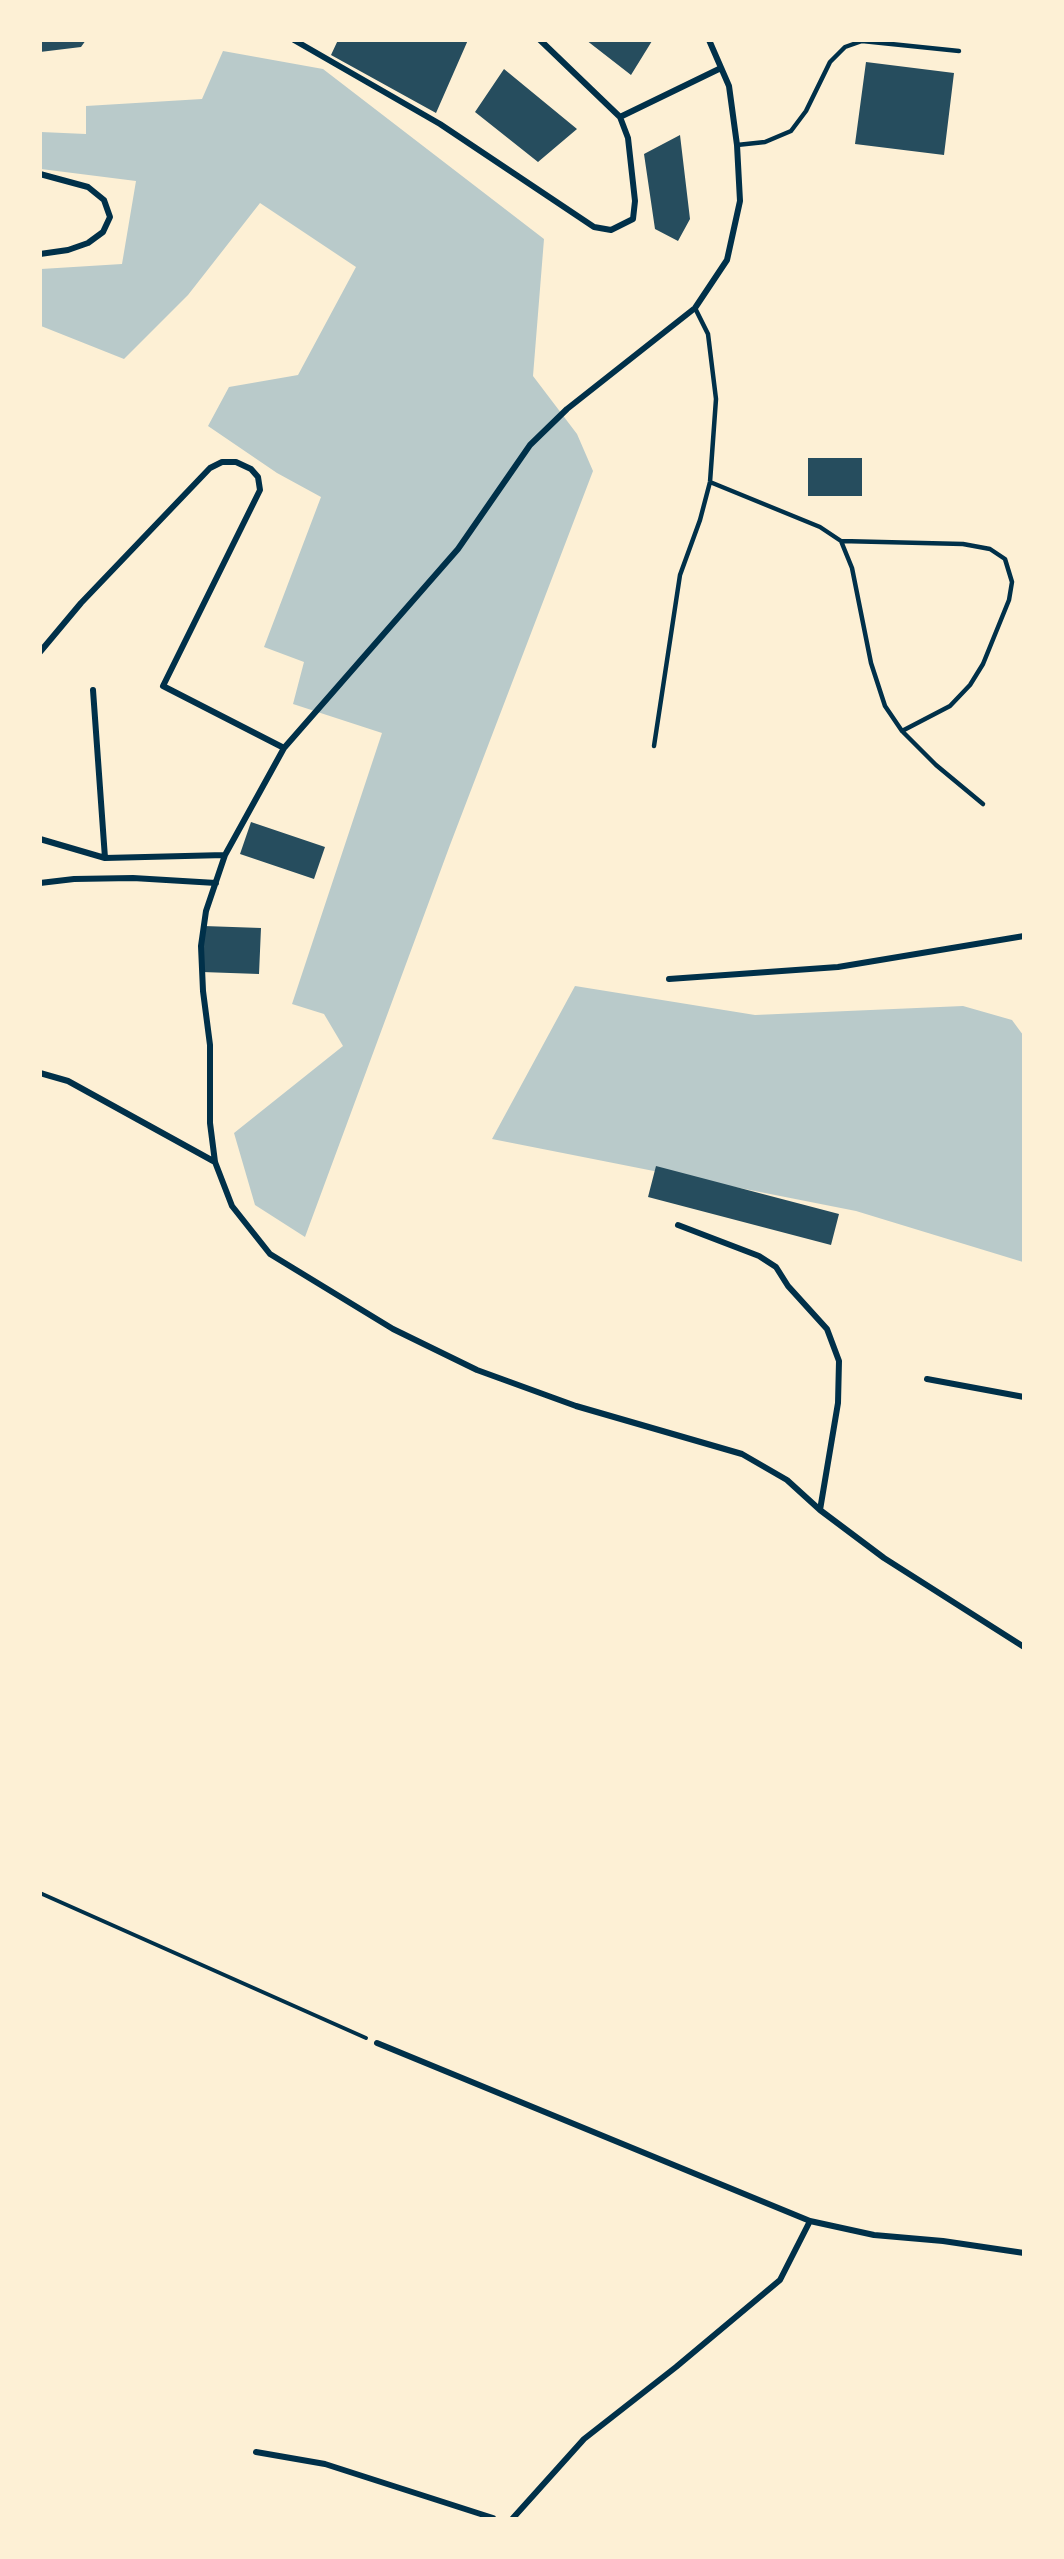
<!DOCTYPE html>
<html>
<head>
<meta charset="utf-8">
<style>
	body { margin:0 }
	#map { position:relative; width:1064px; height:2559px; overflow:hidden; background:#fdf0d5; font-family:"Titillium Web",sans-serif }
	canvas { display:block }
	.frame { position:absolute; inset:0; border:42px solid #fdf0d5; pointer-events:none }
</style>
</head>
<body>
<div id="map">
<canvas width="1064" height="2559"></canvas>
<div class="frame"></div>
</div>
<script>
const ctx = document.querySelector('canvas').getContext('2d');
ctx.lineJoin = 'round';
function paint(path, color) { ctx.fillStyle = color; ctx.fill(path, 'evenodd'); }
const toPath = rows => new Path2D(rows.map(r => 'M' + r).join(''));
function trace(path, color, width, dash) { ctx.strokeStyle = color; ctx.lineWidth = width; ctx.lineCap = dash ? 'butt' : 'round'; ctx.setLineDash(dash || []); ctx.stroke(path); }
const green = toPath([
	[223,51,323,69,544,239,533,376,577,434,593,471,450,845,305,1237,255,1205,234,1133,343,1046,324,1014,292,1004,382,733,293,704,304,662,264,647,321,497,277,473,208,426,229,387,298,375,356,267,260,203,188,295,124,359,41,326,41,269,122,264,136,181,41,169,41,132,86,134,86,106,202,99],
	[575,986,755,1015,963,1006,1012,1020,1023,1035,1023,1262,856,1211,492,1139]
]);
const building = toPath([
	[40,40,86,40,81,47,40,52],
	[338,40,468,40,436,113,331,55],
	[586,40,651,40,652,41,631,75],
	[866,62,954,73,944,155,855,144],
	[504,69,577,129,538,162,475,112],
	[680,135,690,219,678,241,655,229,644,154],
	[808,458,862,458,862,496,808,496],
	[251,822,325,847,314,879,240,854],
	[204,926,261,928,259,974,202,972],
	[656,1166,839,1214,831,1245,648,1197]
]);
const path = toPath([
	[40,1893,366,2038]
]);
const service = toPath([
	[737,145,765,142,791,131,806,111,830,62,845,47,862,41,959,51],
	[710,482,820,527,841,541,852,568,871,663,885,706,902,731,936,765,983,804],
	[841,541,963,544,990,549,1005,559,1012,582,1009,600,983,664,970,685,950,706,902,731],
	[654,746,680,575,700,520,710,482,716,399,708,334,695,308]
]);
const minor = toPath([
	[294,40,440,124,594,227,611,230,633,219,635,201,628,138,620,117,540,40],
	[709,40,729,86,737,145,740,201,727,260,695,308,567,409,530,445,458,549,284,748,225,855,206,911,201,946,203,991,210,1045,210,1123,215,1162,232,1206,270,1254,393,1329,477,1370,576,1406,742,1454,787,1480,820,1510,884,1558,1024,1647],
	[620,117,721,68],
	[40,174,88,187,104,200,110,217,103,232,88,243,68,250,40,254],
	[40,652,81,603,210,468,222,462,236,462,251,469,258,477,260,490,163,686,284,748],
	[93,690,105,858],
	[40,839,105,858,225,855],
	[40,883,74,879,133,878,216,883],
	[669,979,838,967,1024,936],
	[40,1073,68,1081,215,1162],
	[678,1225,759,1256,776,1267,788,1286,827,1329,839,1361,838,1403,820,1510],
	[927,1379,1024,1397],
	[377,2043,810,2221],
	[256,2452,325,2464,493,2518],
	[513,2518,584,2439,676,2367,780,2280,810,2221,874,2235,943,2241,1024,2253]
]);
paint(green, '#b9caca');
paint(building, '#264d5e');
trace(path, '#003049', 4);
trace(service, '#003049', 4.5);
trace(minor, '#003049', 6);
</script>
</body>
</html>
